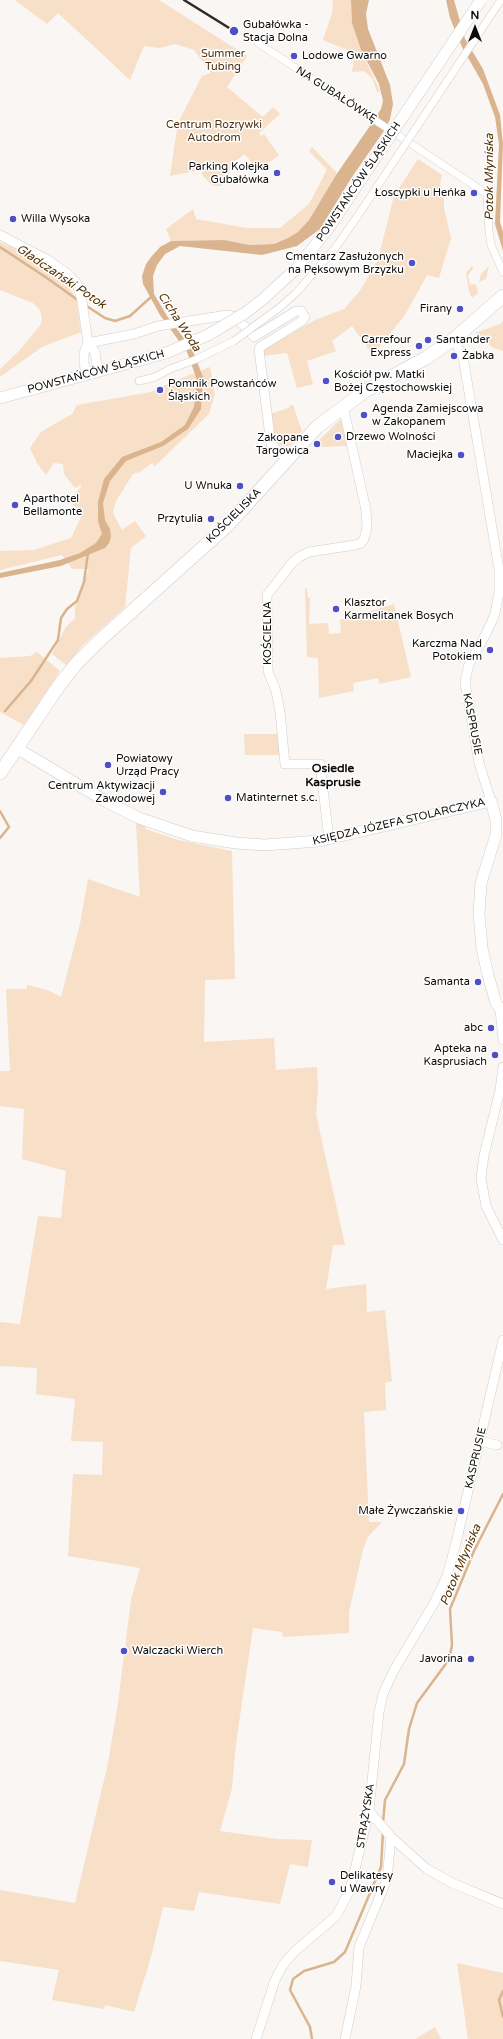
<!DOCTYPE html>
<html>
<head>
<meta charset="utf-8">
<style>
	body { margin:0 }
	#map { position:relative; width:503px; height:2039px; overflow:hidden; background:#f9f6f3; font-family:"Varela Round",sans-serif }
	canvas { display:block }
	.north { position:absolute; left:455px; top:8px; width:40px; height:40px; -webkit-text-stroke:3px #fff; paint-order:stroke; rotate:0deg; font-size:11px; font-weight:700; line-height:16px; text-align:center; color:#0c0b0a }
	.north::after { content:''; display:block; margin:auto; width:14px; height:18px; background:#0c0b0a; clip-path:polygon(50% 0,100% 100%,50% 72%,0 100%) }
</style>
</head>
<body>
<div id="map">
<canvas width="503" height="2039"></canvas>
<div class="north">N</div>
</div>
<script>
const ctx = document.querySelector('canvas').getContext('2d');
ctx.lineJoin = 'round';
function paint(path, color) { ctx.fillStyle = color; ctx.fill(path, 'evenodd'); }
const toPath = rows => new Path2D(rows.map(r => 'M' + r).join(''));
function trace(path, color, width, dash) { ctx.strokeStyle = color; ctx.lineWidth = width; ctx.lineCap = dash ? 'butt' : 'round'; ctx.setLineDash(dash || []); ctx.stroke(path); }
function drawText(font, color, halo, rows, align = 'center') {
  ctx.font = font + ' "Varela Round",sans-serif'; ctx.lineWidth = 3; ctx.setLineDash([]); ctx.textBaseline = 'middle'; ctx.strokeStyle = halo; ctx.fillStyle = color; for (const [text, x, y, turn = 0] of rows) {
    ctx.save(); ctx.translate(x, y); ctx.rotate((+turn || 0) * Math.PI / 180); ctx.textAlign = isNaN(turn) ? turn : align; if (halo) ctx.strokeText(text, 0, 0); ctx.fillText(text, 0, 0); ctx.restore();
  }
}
const green = toPath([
	[15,0,159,0,247,56,227,87,263,117,273,107,280,114,259,133,261,136,264,134,279,155,258,171,245,154,231,164,227,181,221,186,213,186,203,176,201,170,170,176,178,123,202,76,211,73,194,50,175,44,160,48,144,46,130,80,58,13,47,24],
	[333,0,351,0,352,23,361,50,380,91,377,92,372,78,364,71,352,72,355,53,323,40,332,13],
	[312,147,337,173,309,220,298,232,288,238,274,244,250,245,224,240,171,241,166,229,193,209,196,219,247,228,280,228,309,204,327,170,309,151],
	[418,159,442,175,440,184,444,194,444,208,451,238,439,278,427,275,405,315,373,355,352,326,332,341,336,351,307,361,313,384,297,388,287,353,263,356,263,350,315,320,344,309,360,291,378,259,394,196],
	[0,242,24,253,61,276,76,298,81,332,42,347,0,377,0,369,19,351,41,324,42,319,40,310,33,303,0,290],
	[472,266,473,269,468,275,470,285,476,284,478,293,472,298,469,291,466,273],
	[489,266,486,279,479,282,481,274],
	[503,321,503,351,493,348,475,333,500,324],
	[210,367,215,393,209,414,155,466,152,463,140,472,133,474,116,501,113,513,122,530,135,521,146,536,131,548,125,607,83,645,66,665,52,654,66,627,75,618,75,607,89,569,72,569,62,555,0,570,0,551,34,550,71,538,82,515,69,500,82,486,80,485,75,488,64,474,63,464,54,463,46,475,37,463,30,448,41,432,72,414,77,405,151,392,157,389,158,391,162,391,162,387,169,383],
	[290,405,293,405,302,431,288,447,280,445,273,438,269,414,289,408],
	[341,419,343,422,348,446,317,447,321,442,319,440],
	[305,588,307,588,308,598,310,598,309,624,328,623,329,634,341,633,340,619,345,619,394,604,411,677,379,684,378,678,353,683,354,691,319,698,318,658,307,657],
	[37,652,60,671,24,725,0,712,0,658,30,656],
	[244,734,279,734,280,755,245,755],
	[136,823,145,826,146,829,178,840,232,851,235,979,205,980,204,1042,274,1038,276,1070,317,1067,318,1088,316,1114,345,1245,333,1245,326,1289,366,1284,367,1312,385,1310,392,1381,385,1383,386,1410,364,1412,369,1522,382,1522,368,1537,363,1549,349,1612,349,1633,283,1637,282,1632,253,1628,236,1743,232,1788,220,1831,277,1839,312,1840,308,1867,290,1864,280,1904,199,1892,194,1911,163,1907,151,1957,134,2012,105,2005,104,2009,52,2000,59,1970,0,1961,0,1890,75,1903,108,1763,118,1703,131,1600,140,1568,68,1556,73,1474,102,1475,103,1442,71,1441,75,1399,36,1394,37,1368,0,1366,0,1322,20,1324,38,1216,61,1218,66,1171,22,1159,24,1109,0,1106,0,1071,10,1071,6,989,27,989,27,985,47,990,61,997,80,924,88,879,140,897],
	[457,1963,503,1973,503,2039,468,2039],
	[435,2027,441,2039,415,2039]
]);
const water = toPath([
	[351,0,369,0,366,14,368,29,390,85,393,104,390,119,386,128,352,177,320,229,297,246,262,255,180,246,165,254,157,265,153,276,154,294,167,316,192,349,203,377,201,409,188,429,163,446,126,461,110,481,103,503,105,520,110,529,111,537,109,543,105,548,61,566,0,578,0,573,60,560,80,553,96,543,102,534,98,521,98,502,104,479,122,457,161,442,185,425,194,407,197,380,187,352,160,315,143,284,142,276,146,264,151,257,160,247,171,241,224,240,250,245,274,244,288,238,298,232,309,220,336,175,374,120,381,109,383,101,379,84,361,50,352,23],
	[446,0,454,0,465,39,483,69,500,115,503,144,500,222,503,232,503,251,495,224,499,144,495,117,483,84,462,47,450,18]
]);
const stream = toPath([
	[0,247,47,278,79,301],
	[85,305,105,318,115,321,130,316,151,297],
	[5,711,31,681,58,640,61,618,67,609,77,601,84,582,88,553],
	[0,811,9,827,0,838],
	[383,1823,385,1800,404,1764,409,1729,417,1703,445,1665,450,1655,452,1645,450,1609,474,1551,503,1494],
	[503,1991,499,2000,503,2017],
	[312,2039,310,2027,290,1990,293,1979,304,1971,334,1962,345,1952,381,1867,383,1832]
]);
const pedestrian = toPath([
	[258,43,487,194,489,231,491,245,503,272],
	[139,381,155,377,170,369]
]);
const minor = toPath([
	[0,235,48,260,68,274,77,284,82,301,88,343,84,353,84,364,86,370,92,374,97,367,95,352,88,343],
	[454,339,463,357,499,569,499,592,495,614,487,632,469,664,465,682,479,763,491,801],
	[88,343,134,334,158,326,227,315,236,317,254,337,296,311,301,311,305,317,302,321,260,347,259,350,271,444,287,459],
	[329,839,320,764,285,764,280,712,276,691,268,671,267,595,292,563,299,557,309,552,355,545,361,543,364,539,367,527,366,510,343,406],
	[500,1009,503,1040],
	[503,1067,500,1090,484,1155,481,1178,486,1206,503,1240],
	[480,1441,497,1445],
	[369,1811,391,1837,427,1869,452,1883,503,1904],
	[256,2039,275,1980,283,1965,294,1952,336,1916,350,1890,369,1811,379,1712,383,1694,393,1672,434,1603,447,1576,456,1543,503,1340],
	[345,2039,356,1986,359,1947,387,1879,391,1837]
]);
const tertiary = toPath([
	[0,398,166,353],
	[18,749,107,802,139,818,192,836,236,843,265,845,319,841,491,801,496,820,496,835,481,883,479,914,482,948,488,975,496,1003,500,1009,503,1009]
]);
const secondary = toPath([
	[0,773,58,687,76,664,99,641,228,525,317,427,365,391,426,358,454,339,503,296]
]);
const rail = toPath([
	[184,0,234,31]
]);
const pedestrianBridge = toPath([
	[170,369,197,359,234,341,279,308,296,293,336,247,359,214,501,0]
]);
const tertiaryBridge = toPath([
	[166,353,208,335,245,313,262,300,297,268,328,229,481,0]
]);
const markers = [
	[234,31,5,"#4f50c7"],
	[294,56,4,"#4f50c7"],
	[277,173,4,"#4f50c7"],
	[474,193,4,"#4f50c7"],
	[13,219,4,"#4f50c7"],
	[412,263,4,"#4f50c7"],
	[460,309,4,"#4f50c7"],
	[428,340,4,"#4f50c7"],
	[419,346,4,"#4f50c7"],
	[454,356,4,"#4f50c7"],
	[326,381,4,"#4f50c7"],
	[160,390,4,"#4f50c7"],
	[364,415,4,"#4f50c7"],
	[338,437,4,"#4f50c7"],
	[317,444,4,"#4f50c7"],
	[461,455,4,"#4f50c7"],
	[240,486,4,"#4f50c7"],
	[15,505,4,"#4f50c7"],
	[211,519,4,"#4f50c7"],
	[336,609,4,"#4f50c7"],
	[490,650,4,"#4f50c7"],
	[108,765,4,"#4f50c7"],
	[163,792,4,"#4f50c7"],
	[228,798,4,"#4f50c7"],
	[478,982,4,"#4f50c7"],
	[491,1028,4,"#4f50c7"],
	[495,1055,4,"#4f50c7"],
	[461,1511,4,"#4f50c7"],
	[124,1651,4,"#4f50c7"],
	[471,1659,4,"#4f50c7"],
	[332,1882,4,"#4f50c7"]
];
const poiNames = [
	["Gubałówka -",243,25,"left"],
	["Stacja Dolna",243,38,"left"],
	["Lodowe Gwarno",302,56,"left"],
	["Parking Kolejka",269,167],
	["Gubałówka",269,180],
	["Łoscypki u Heńka",466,193],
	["Willa Wysoka",21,219,"left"],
	["Cmentarz Zasłużonych",404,257],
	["na Pęksowym Brzyzku",404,270],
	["Firany",452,309],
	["Carrefour",411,340],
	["Express",411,353],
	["Santander",436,340,"left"],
	["Żabka",462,356,"left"],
	["Kościół pw. Matki",334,375,"left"],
	["Bożej Częstochowskiej",334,388,"left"],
	["Pomnik Powstańców",168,384,"left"],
	["Śląskich",168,397,"left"],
	["Agenda Zamiejscowa",372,409,"left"],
	["w Zakopanem",372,422,"left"],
	["Drzewo Wolności",346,437,"left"],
	["Zakopane",309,438],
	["Targowica",309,451],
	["Maciejka",453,455],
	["U Wnuka",232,486],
	["Aparthotel",23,499,"left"],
	["Bellamonte",23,512,"left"],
	["Przytulia",203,519],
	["Klasztor",344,603,"left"],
	["Karmelitanek Bosych",344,616,"left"],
	["Karczma Nad",482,644],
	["Potokiem",482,657],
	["Powiatowy",116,759,"left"],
	["Urząd Pracy",116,772,"left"],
	["Centrum Aktywizacji",155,786],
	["Zawodowej",155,799],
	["Matinternet s.c.",236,798,"left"],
	["Samanta",470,982],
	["abc",483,1028],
	["Apteka na",487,1049],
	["Kasprusiach",487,1062],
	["Małe Żywczańskie",453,1511],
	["Walczacki Wierch",132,1651,"left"],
	["Javorina",463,1659],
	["Delikatesy",340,1876,"left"],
	["u Wawry",340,1889,"left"]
];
const parkNames = [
	["Summer",223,54],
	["Tubing",223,67],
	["Centrum Rozrywki",214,125],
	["Autodrom",214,138]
];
const streetNames = [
	["NA GUBAŁÓWKĘ",336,95,33],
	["POWSTAŃCÓW ŚLĄSKICH",359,182,-56],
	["POWSTAŃCÓW ŚLĄSKICH",96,372,-15],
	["KOŚCIELISKA",234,516,-45],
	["KOŚCIELNA",268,633,-90],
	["KASPRUSIE",472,724,79],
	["KSIĘDZA JÓZEFA STOLARCZYKA",399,822,-13],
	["KASPRUSIE",476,1458,-77],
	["STRĄŻYSKA",366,1816,-81]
];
const waterNames = [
	["Potok Młyniska",490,177,-90],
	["Gładczański Potok",61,277,34],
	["Cicha Woda",179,322,57],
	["Potok Młyniska",461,1565,-67]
];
const neighbourhoodNames = [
	["Osiedle",333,769],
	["Kasprusie",333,783]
];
paint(green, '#f8dfc7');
paint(water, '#d9b48e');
trace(stream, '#d9b48e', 2.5);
trace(pedestrian, '#d0cdcb', 8);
trace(minor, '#d0cdcb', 10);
trace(tertiary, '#d0cdcb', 12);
trace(secondary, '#d0cdcb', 14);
trace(pedestrian, '#fff', 7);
trace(minor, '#fff', 9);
trace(tertiary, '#fff', 11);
trace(secondary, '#fff', 13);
trace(rail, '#2d2c2b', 2.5);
trace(pedestrianBridge, '#d0cdcb', 8, []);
trace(tertiaryBridge, '#d0cdcb', 12, []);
trace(pedestrianBridge, '#fff', 7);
trace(tertiaryBridge, '#fff', 11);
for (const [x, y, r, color] of markers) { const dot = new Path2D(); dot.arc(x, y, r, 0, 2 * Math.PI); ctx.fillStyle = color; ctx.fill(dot); trace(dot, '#fff', 1.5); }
drawText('11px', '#0c0b0a', '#fff', poiNames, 'right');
drawText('11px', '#492f10', '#fff', parkNames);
drawText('11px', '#0c0b0a', '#fff', streetNames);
drawText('italic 12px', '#553100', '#fff', waterNames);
drawText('bold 12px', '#0c0b0a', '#fff', neighbourhoodNames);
</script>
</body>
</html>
